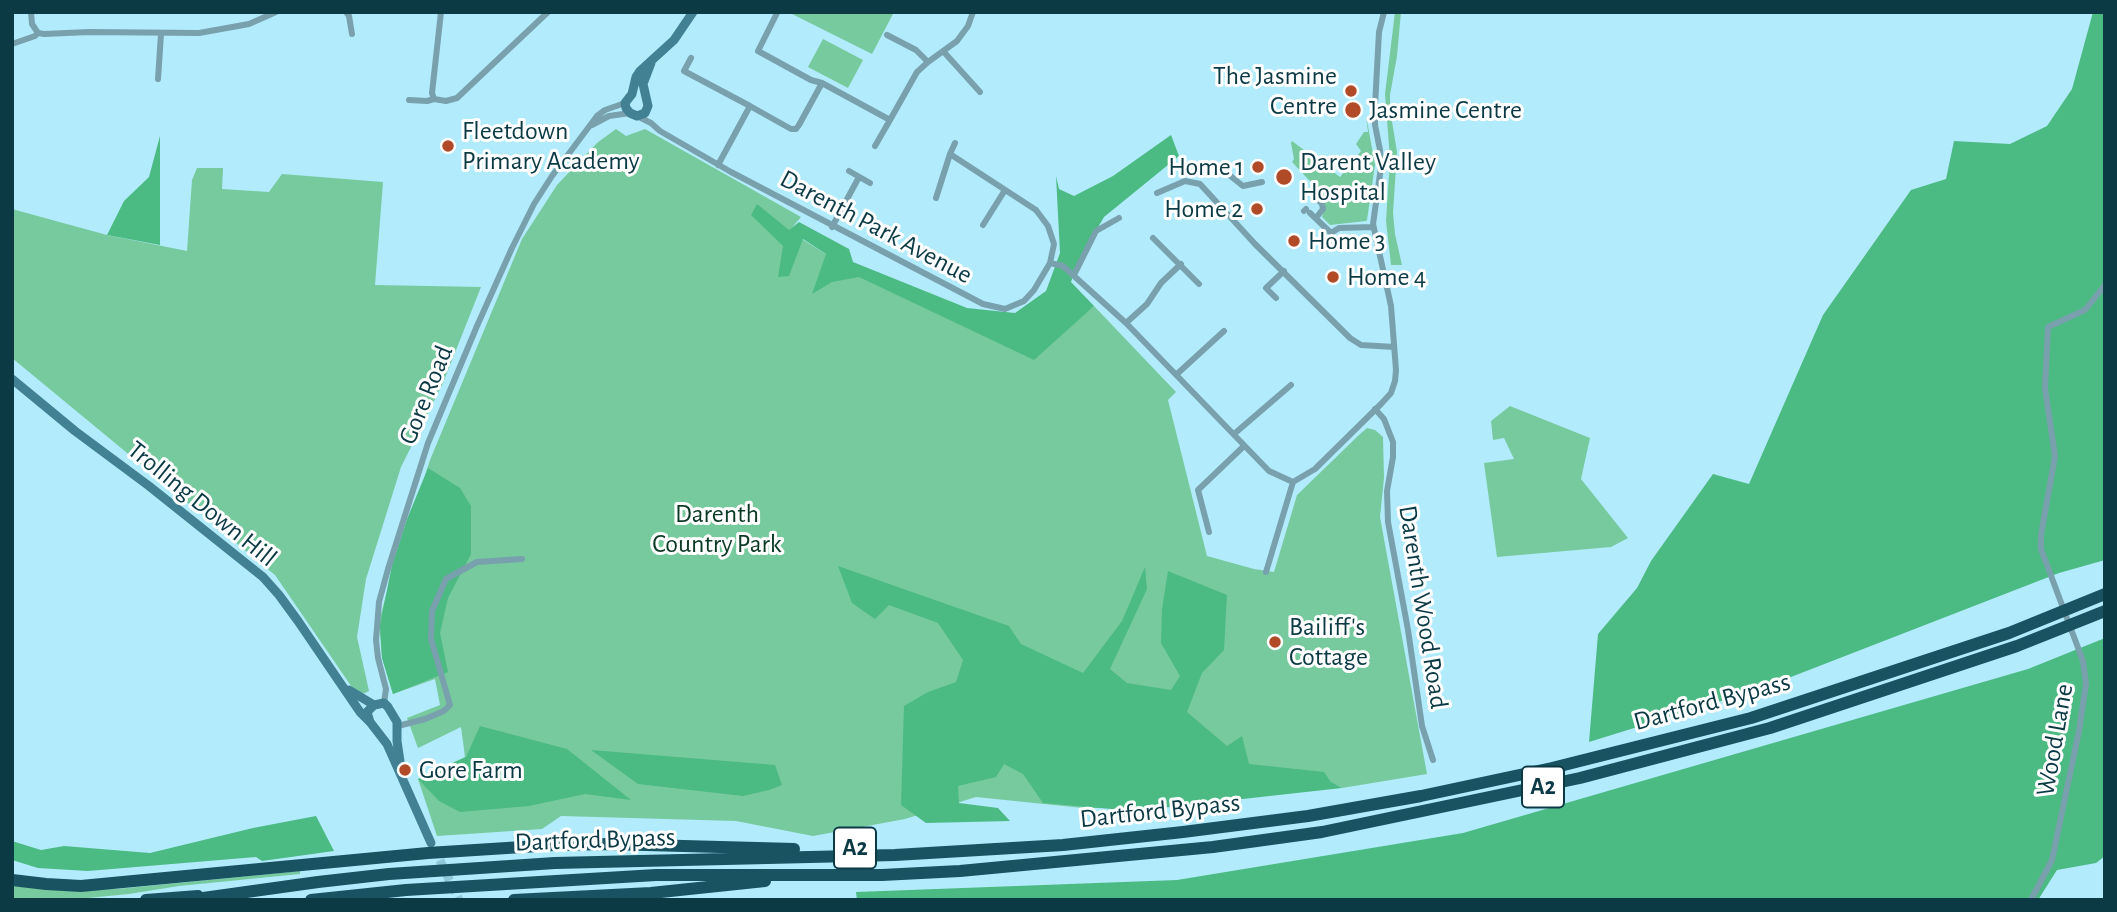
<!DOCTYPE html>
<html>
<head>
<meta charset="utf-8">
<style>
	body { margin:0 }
	#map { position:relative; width:2117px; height:912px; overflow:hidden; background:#b2ebfc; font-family:"Alegreya Sans",sans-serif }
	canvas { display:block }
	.frame { position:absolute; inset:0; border:14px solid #0b3a45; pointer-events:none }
</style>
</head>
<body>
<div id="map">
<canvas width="2117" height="912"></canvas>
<div class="frame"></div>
</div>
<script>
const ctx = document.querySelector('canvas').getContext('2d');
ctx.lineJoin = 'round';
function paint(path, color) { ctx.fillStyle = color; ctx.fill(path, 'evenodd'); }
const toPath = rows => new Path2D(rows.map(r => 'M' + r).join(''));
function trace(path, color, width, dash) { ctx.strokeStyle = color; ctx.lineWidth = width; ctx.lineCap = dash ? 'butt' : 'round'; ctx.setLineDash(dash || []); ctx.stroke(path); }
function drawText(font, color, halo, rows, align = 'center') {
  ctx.font = font + ' "Alegreya Sans",sans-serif'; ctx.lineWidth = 6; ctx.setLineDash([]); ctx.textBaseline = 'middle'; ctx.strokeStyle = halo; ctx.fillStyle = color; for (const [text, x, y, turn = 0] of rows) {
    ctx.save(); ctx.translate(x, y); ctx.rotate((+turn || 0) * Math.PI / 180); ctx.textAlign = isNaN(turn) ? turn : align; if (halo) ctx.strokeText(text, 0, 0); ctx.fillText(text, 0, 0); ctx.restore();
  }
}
const green = toPath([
	[788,12,894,12,872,54],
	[1395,12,1401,12,1397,56,1390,95,1390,109,1397,152,1393,213,1395,234,1402,265,1391,265,1386,221,1390,159,1385,94],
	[823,39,863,60,848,88,808,67],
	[1366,115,1375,165,1367,220,1366,221,1330,225,1322,217,1325,208,1321,198,1323,195,1292,162,1294,159,1291,143,1292,141,1340,177,1361,151,1356,144,1364,132,1368,132],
	[616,129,626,136,645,129,801,217,789,231,845,266,1033,357,1094,306,1176,392,1168,400,1207,556,1254,569,1274,572,1297,495,1359,435,1367,428,1375,430,1383,437,1384,478,1380,517,1427,774,1342,788,1330,781,1130,808,1083,808,976,797,905,819,813,836,736,821,561,816,542,829,437,836,418,779,465,757,461,727,418,748,407,718,440,705,435,679,393,694,382,658,379,622,386,595,430,460,522,239,557,185,597,143],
	[197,168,223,168,222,189,269,192,282,174,383,182,375,285,481,287,443,383,401,467,366,579,357,637,369,691,358,696,275,575,12,358,12,209,107,235,187,251,192,180],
	[1510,406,1590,438,1581,479,1628,538,1611,547,1497,557,1484,463,1514,459,1504,438,1493,440,1491,421],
	[300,871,300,874,179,886,129,894,67,900,12,900,12,886,58,890,117,889]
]);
const forest = toPath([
	[2093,12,2105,12,2105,560,2059,573,1760,689,1589,742,1598,634,1637,588,1651,561,1713,474,1749,484,1823,315,1911,190,1946,179,1954,141,2010,144,2047,126,2072,89],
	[1171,135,1179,156,1104,217,1077,264,1071,282,1094,306,1034,360,859,277,832,282,812,294,826,254,803,239,789,276,778,277,783,246,751,215,757,204,789,230,799,222,849,249,853,262,967,308,1015,313,1046,291,1060,253,1056,176,1059,189,1074,196,1113,176],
	[160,136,160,245,107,235,124,201,149,177],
	[428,468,460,488,471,506,471,554,448,598,440,633,448,672,393,694,382,658,380,625,392,565,407,519],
	[838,566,1009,626,1021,644,1083,673,1122,621,1145,567,1147,589,1110,669,1127,683,1171,690,1180,676,1161,643,1162,609,1168,571,1227,595,1224,650,1202,673,1187,712,1227,746,1242,736,1249,764,1324,772,1330,781,1342,788,1134,811,1043,803,1023,774,1004,764,996,777,958,786,959,803,998,808,1010,821,926,823,901,805,904,706,928,692,956,682,963,660,938,623,889,605,875,619,852,603],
	[2105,638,2105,856,2096,863,2057,870,2038,900,857,900,856,892,1177,880,1463,833,2028,669],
	[480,726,567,749,631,800,585,794,529,806,460,812,439,801,418,779,466,757],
	[591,750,775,765,782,785,769,790,743,796,638,784],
	[316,816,334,851,262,861,256,857,88,871,38,868,12,860,12,841,41,850,64,846,150,853,253,828]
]);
const secondaryTunnel = toPath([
	[434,848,459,900]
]);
const street = toPath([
	[31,12,32,24,38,33],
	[346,12,349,16,352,34],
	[777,13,758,51,811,80,822,83],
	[887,35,916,50,928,62],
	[12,44,35,36,38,33,44,34,89,32,199,33,249,24,276,12],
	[943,51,980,92],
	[691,58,684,71,750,106],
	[158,79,161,34],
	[434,99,432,93,441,12],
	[409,100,427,101,434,99,446,101,457,98,548,12],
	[637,116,651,123,660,131,731,172,983,304,1005,309,1024,301,1034,290,1050,263,1063,266,1126,323,1269,471,1293,482,1315,469,1381,404,1391,393,1395,381,1396,370,1391,306,1373,224,1381,167,1380,150,1375,125,1375,106,1379,32,1384,12],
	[592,125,609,116,630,113],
	[875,146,890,120],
	[950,154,1036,210,1048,226,1054,244,1050,263],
	[718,165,750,106,791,129,796,129,799,125,822,83,890,120,917,72,928,62,957,41,968,26,973,12],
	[849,171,870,183],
	[1228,174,1243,186,1262,182],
	[1157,193,1185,181,1200,184,1255,244,1350,338,1361,345,1394,347],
	[936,198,950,154,955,143],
	[1304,211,1306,209],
	[1310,213,1331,233],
	[1316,218,1323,209,1322,204,1318,200],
	[983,225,1005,190],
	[832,227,859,177],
	[1153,238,1199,284],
	[1333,240,1331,233,1339,228,1373,227],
	[1074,275,1096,231,1119,218],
	[1276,298,1266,288,1284,271],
	[1126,323,1147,304,1161,283,1181,264],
	[1177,374,1224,331],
	[1375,409,1384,419,1393,442,1393,457,1387,491,1388,522,1408,630,1422,726,1433,760],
	[1234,434,1291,385],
	[1209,532,1198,490,1244,446],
	[1266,572,1293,482],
	[384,703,386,689,378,658,376,640,379,602,388,569,428,443,477,326,512,248,534,204,552,176,597,116,605,110,625,103],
	[398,726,425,719,444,711,450,705,431,639,432,611,446,579,477,562,522,559],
	[2031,900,2052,860,2079,731,2086,684,2083,661,2041,549,2041,535,2055,456,2045,388,2048,327,2085,310,2105,285]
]);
const secondary = toPath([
	[651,63,643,84,648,106,645,113,637,116,630,113,626,108,625,103,632,94,636,77,640,71,674,40,693,12],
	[12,379,75,431,149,486,263,577,279,595,298,621,360,712,370,722],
	[349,690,374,705],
	[402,775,397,741,397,722,388,707,384,703,374,705,367,712,370,722,387,744,431,843]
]);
const highway = toPath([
	[12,880,46,884,81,886,428,853,554,845,610,844,794,849],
	[146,900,198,896],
	[189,900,318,882,389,874,555,863,895,855,1063,845,1183,832,1308,816,1421,796,1552,768,1751,718,2009,633,2105,594],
	[311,900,406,890,656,875,882,875,960,871,1213,847,1322,832,1580,778,1770,728,2017,646,2105,611],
	[514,900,651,893,765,881]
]);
const markers = [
	[1351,91,7,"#b14a26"],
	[1353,110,9,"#b14a26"],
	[448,146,7,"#b14a26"],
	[1258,167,7,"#b14a26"],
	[1284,177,9,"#b14a26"],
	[1257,209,7,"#b14a26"],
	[1294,241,7,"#b14a26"],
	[1333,277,7,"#b14a26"],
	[1275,642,7,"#b14a26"],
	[405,770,7,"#b14a26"]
];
const shields = [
	[1543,787,42],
	[855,848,42]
];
const shieldNames = [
	["A2",1543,787],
	["A2",855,848]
];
const poiNames = [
	["The Jasmine",1337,76,"right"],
	["Centre",1337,106,"right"],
	["Jasmine Centre",1369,110],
	["Fleetdown",462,131],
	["Primary Academy",462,161],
	["Darent Valley",1300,162],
	["Hospital",1300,192],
	["Home 1",1244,167,"right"],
	["Home 2",1243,209,"right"],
	["Home 3",1308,241],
	["Home 4",1347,277],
	["Bailiff's",1289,627],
	["Cottage",1289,657],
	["Gore Farm",419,770]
];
const streetNames = [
	["Darenth Park Avenue",876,227,28],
	["Gore Road",426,395,-68],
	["Trolling Down Hill",202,504,39],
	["Darenth Wood Road",1423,607,81],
	["Dartford Bypass",1712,702,-15],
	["Wood Lane",2055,740,-80],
	["Dartford Bypass",1160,811,-6],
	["Dartford Bypass",595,840,-2]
];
const parkNames = [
	["Darenth",717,514],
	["Country Park",717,544]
];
paint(green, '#77ca9d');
paint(forest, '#4cba83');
trace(secondaryTunnel, '#91c8d7', 9, [9, 4.5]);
trace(street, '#79a0ad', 6);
trace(secondary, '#418193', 9);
trace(highway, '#195261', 12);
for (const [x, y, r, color] of markers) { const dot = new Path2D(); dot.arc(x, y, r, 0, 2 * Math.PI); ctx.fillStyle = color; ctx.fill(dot); trace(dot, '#fff', 2.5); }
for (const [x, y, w] of shields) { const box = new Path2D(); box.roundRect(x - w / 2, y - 20.5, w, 41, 5); ctx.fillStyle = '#fff'; ctx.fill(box); trace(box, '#0b3a45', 2); }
drawText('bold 24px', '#0b3a45', null, shieldNames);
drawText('26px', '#0b3a45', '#fff', poiNames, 'left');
drawText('26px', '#0b3a45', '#fff', streetNames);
drawText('26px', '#0b3a24', '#fff', parkNames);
</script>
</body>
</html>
